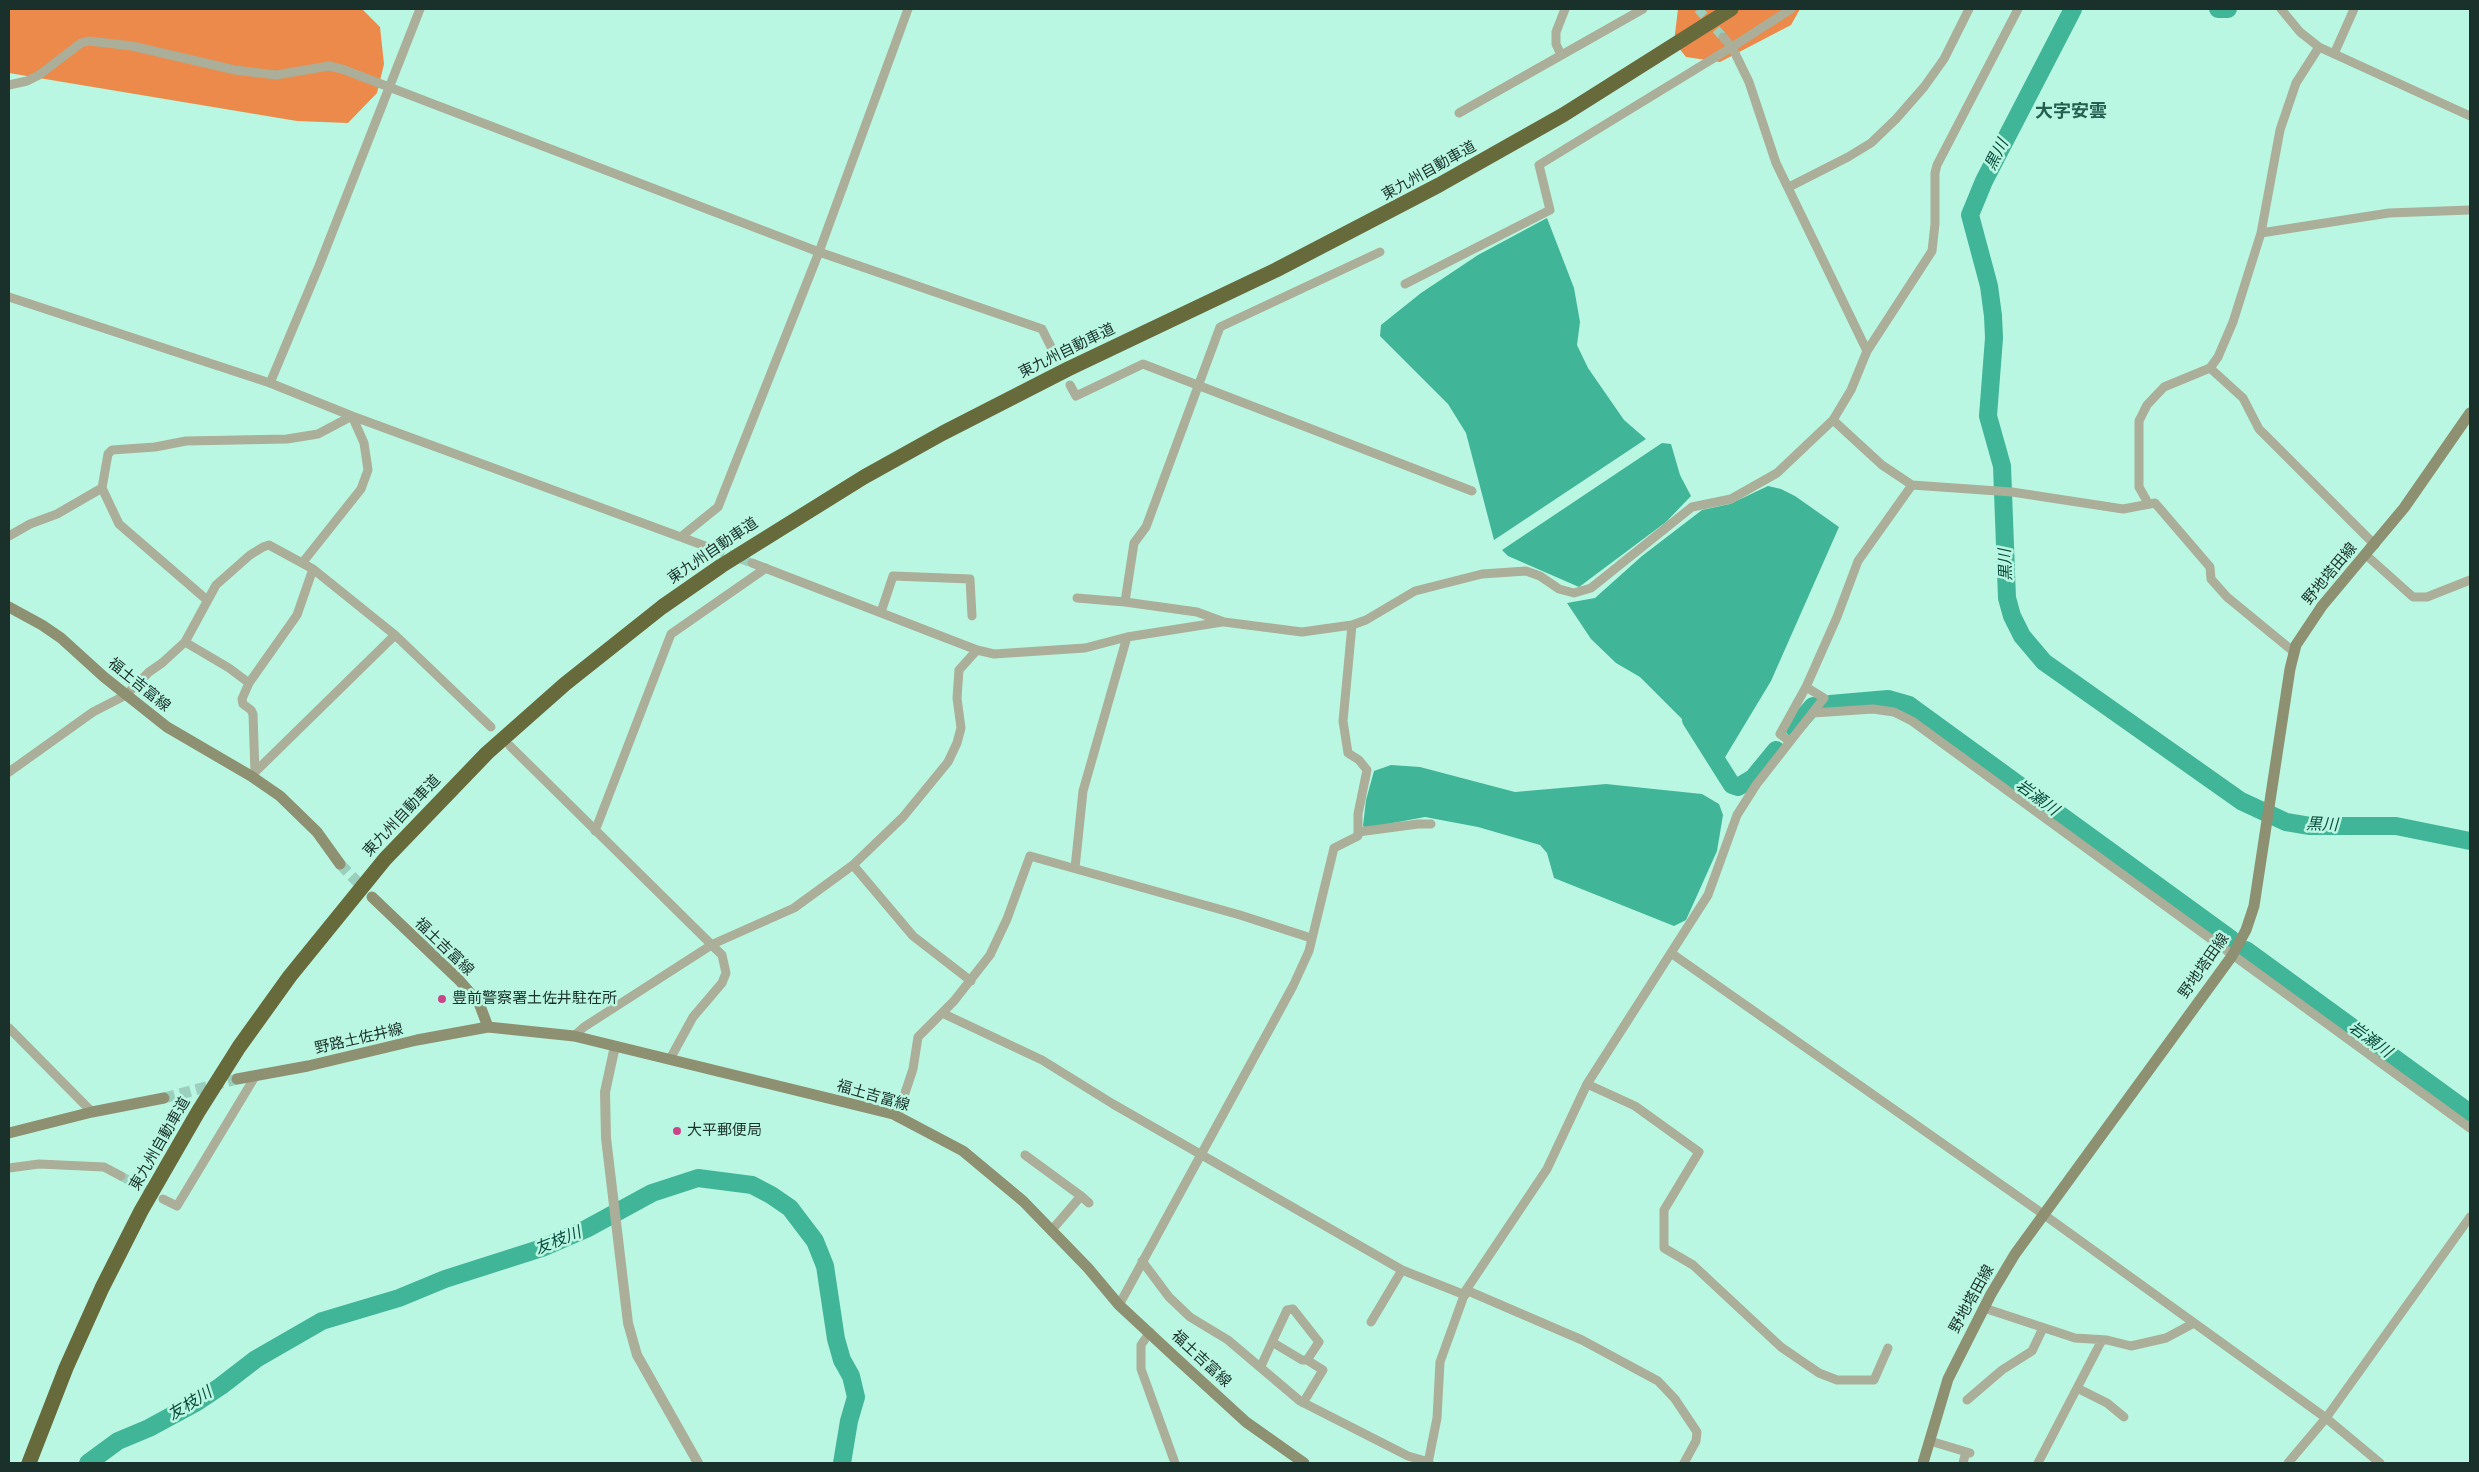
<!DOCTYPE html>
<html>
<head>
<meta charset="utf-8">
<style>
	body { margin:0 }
	#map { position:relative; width:2479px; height:1472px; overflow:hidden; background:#baf7e2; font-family:"PT Sans",sans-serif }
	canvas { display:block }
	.frame { position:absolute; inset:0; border:10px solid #19312a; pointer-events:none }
</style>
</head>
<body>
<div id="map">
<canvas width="2479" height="1472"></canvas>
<div class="frame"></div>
</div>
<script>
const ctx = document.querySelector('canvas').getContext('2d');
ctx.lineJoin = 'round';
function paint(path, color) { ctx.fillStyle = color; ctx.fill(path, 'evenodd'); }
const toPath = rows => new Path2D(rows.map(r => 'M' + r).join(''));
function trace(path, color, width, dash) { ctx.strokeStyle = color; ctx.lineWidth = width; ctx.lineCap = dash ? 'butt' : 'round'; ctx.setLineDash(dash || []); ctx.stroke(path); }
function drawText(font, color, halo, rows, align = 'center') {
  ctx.font = font + ' "PT Sans","Noto Sans JP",sans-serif'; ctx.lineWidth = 5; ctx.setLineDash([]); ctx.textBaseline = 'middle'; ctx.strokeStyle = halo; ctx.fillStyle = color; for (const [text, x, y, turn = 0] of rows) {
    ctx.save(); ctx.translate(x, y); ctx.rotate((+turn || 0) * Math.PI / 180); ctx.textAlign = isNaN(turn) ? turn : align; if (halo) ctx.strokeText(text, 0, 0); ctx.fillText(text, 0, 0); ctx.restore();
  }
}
const forest = toPath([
	[9,9,362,9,380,27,384,64,377,93,348,123,297,121,9,73],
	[1678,9,1800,9,1791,25,1720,62,1686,57,1674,42]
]);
const water = toPath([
	[1547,218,1574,288,1580,322,1577,345,1588,368,1624,420,1646,439,1494,540,1466,433,1448,404,1380,336,1381,325,1421,293,1478,255],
	[1662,443,1671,444,1680,475,1691,496,1666,522,1579,587,1508,556,1502,550],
	[1768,486,1781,489,1795,496,1839,527,1771,681,1724,759,1696,720,1687,724,1640,677,1616,663,1591,639,1567,603,1595,598,1642,556,1702,510,1730,504],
	[1391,765,1420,767,1515,792,1606,784,1702,794,1719,804,1723,815,1717,851,1686,920,1674,926,1554,878,1547,853,1540,845,1478,827,1425,817,1366,828,1363,826,1366,800,1374,771]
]);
const river = toPath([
	[2073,9,1984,181,1970,215,1989,286,1993,316,1994,338,1988,416,2002,466,2007,598,2012,616,2022,636,2044,662,2241,801,2286,822,2310,826,2396,826,2470,841],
	[2218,9,2228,9],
	[1830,704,1888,699,1909,705,2231,939],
	[1691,720,1732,785,1738,787,1753,778,1776,750],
	[1794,728,1813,706],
	[2246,950,2470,1113],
	[88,1463,118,1441,149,1428,197,1402,221,1386,256,1359,322,1321,399,1298,445,1279,542,1248,586,1229,652,1193,698,1178,752,1185,771,1195,790,1208,815,1241,825,1266,836,1339,842,1360,851,1376,856,1397,849,1421,842,1463]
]);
const minorTunnel = toPath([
	[1698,9,1723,37],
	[716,550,752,563],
	[121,1176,156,1195]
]);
const secondaryTunnel = toPath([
	[340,864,367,892],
	[164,1098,237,1079]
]);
const minor = toPath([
	[2281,9,2300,32,2319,47,2470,116],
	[1723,37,1732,47,1749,82,1776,163,1867,351],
	[2334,54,2354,9],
	[1561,55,1556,44,1556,32,1565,9],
	[9,85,27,81,39,75,81,43,89,41,132,46,235,70,276,75,329,66,342,69,819,252,1042,329,1057,359],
	[1459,113,1643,9],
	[1789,187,1848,157,1871,143,1896,119,1924,87,1944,59,1969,9],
	[2261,233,2389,213,2470,210],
	[1380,252,1220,327,1146,527,1134,543,1125,602,1197,612,1224,622,1302,632,1352,625,1366,620,1415,591,1482,574,1526,571,1540,576,1559,589,1574,593,1591,588,1692,507,1731,499,1777,473,1833,420,1851,390,1867,351,1932,251,1935,224,1935,173,1937,165,2018,9],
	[1405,284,1550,210,1539,165,1732,47,1791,9],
	[9,297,270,383,352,416,716,550],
	[2210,368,2243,398,2259,429,2375,545],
	[270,383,319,266,420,9],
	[1070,385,1076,396,1143,364,1472,491],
	[1833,420,1882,465,1912,485,2012,492,2123,509,2155,503,2210,567,2211,579,2227,597,2294,652],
	[2148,503,2139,487,2139,421,2147,405,2164,387,2210,368,2218,357,2233,322,2261,233,2280,130,2296,83,2319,47],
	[9,536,30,524,57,514,102,488],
	[682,536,718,507,819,252,908,9],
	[2366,555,2413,597,2427,597,2470,580],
	[303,562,361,489,368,470,364,443,352,416],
	[752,563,977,650,994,654,1085,648,1127,637,1222,622],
	[1077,598,1125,602],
	[207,600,119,524,102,488,108,454,112,450,155,447,186,441,287,439,318,434,352,416],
	[881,612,893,576,970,579,972,616],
	[185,642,229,668,249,683],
	[1813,713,1873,709,1894,712,1912,721,2470,1128],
	[1789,741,1780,734,1806,687,1837,617,1858,561,1912,485],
	[510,746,722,955,726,973,722,983,693,1017,670,1059],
	[9,772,93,712,126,695,149,672,162,663,185,642,216,585,250,555,263,547,269,545,313,569,395,635,491,727],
	[255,773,253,714,251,710,243,704,242,699,249,683,297,615,313,569],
	[252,775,395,635],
	[595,831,671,634,766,568],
	[1358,832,1418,824,1431,824],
	[853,865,913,936,971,981],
	[1075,868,1083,791,1127,637],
	[1671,953,2043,1214,2326,1418,2380,1463],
	[942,1013,1042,1060,1113,1104,1402,1270,1465,1295],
	[9,1028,92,1112],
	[574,1036,584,1027,713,944,794,908,853,865,903,817,948,762,957,743,961,728,957,698,959,670,977,650],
	[1587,1084,1635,1106,1699,1152,1664,1210,1664,1248,1693,1265,1781,1347,1819,1373,1837,1380,1874,1380,1888,1348],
	[897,1117,913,1069,918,1037,954,1001,990,955,1007,919,1030,856,1240,915,1311,938],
	[1025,1155,1081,1196],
	[9,1168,39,1164,104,1167,121,1176],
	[163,1199,177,1206,256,1075],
	[1051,1231,1081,1196,1089,1203],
	[1142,1261,1169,1297,1190,1317,1228,1340,1300,1401,1408,1456,1429,1462],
	[1466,1290,1582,1340,1658,1381,1675,1399,1697,1432,1696,1441,1684,1463],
	[1119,1305,1293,986,1309,951,1334,848,1358,836,1358,814,1367,770,1359,760,1348,753,1343,721,1352,625],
	[1984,1308,2075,1338,2107,1340,2131,1346,2166,1338,2194,1323],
	[1371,1322,1402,1270],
	[1150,1332,1141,1345,1141,1369,1175,1463],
	[1261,1366,1272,1342,1287,1310,1293,1309,1319,1342,1307,1360,1302,1360,1272,1342],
	[2077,1388,2107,1403,2124,1417],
	[1967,1400,2002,1370,2032,1351,2043,1328],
	[1303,1403,1323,1370,1307,1360],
	[1930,1441,1970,1453],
	[1428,1463,1437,1418,1440,1362,1466,1290,1547,1169,1587,1084,1708,895,1737,815,1756,785,1824,698,1806,687],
	[1963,1463,1966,1452],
	[2038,1463,2102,1340],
	[2288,1463,2326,1418,2470,1217]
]);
const tertiary = toPath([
	[615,1046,605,1092,606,1138,628,1323,637,1355,698,1463]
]);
const secondary = toPath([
	[9,607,42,625,61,638,104,677,167,727,251,776,280,796,317,832,340,864],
	[372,897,459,980,479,1003,488,1027,574,1036,893,1114,963,1151,1023,1201,1088,1268,1119,1305,1175,1357,1246,1422,1304,1463],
	[237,1079,308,1066,417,1040,488,1027],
	[9,1133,92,1112,164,1098],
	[1923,1463,1948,1379,1991,1294,2015,1254,2232,956,2246,930,2254,906,2290,669,2296,645,2322,606,2404,508,2470,413]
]);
const motorway = toPath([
	[29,1463,66,1368,102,1288,141,1211,198,1112,239,1047,290,976,385,859,487,753,565,684,662,607,721,566,864,477,943,433,1068,369,1276,270,1439,185,1563,115,1731,9]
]);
const markers = [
	[442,999,5,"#c94589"],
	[677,1131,5,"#c94589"]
];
const streetNames = [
	["東九州自動車道",1429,171,-29],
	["東九州自動車道",1067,351,-26],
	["東九州自動車道",713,551,-34],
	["野地塔田線",2330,574,-50],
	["福土吉富線",139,685,39],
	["東九州自動車道",402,816,-47],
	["福土吉富線",444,947,44],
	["野地塔田線",2204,966,-55],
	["野路土佐井線",359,1039,-13],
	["福土吉富線",873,1096,16],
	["東九州自動車道",160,1144,-60],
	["野地塔田線",1972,1299,-61],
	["福土吉富線",1201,1359,43]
];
const poiNames = [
	["豊前警察署土佐井駐在所",452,999],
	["大平郵便局",687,1131]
];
const waterNames = [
	["黒川",1997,155,-63],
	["黒川",2006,565,-92],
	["岩瀬川",2037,798,36],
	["黒川",2322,825,2],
	["岩瀬川",2370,1040,36],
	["友枝川",558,1241,-22],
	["友枝川",190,1404,-32]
];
const quarterNames = [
	["大字安雲",2071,112]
];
paint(forest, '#eb8a4a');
paint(water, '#41b597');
trace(river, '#41b597', 18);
trace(minorTunnel, '#9acfbd', 9, [9, 4.5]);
trace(secondaryTunnel, '#9acfbd', 11, [11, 5.5]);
trace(minor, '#abae98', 9);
trace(tertiary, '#abae98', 10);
trace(secondary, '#8e9171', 11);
trace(motorway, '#676b3c', 15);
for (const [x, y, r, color] of markers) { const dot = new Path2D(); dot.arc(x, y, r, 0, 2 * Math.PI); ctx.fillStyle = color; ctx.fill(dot); trace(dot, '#baf7e2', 2); }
drawText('15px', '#19312a', '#baf7e2', streetNames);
drawText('15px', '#19312a', '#baf7e2', poiNames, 'left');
drawText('italic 16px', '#094d3d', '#baf7e2', waterNames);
drawText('bold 18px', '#245f4f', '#baf7e2', quarterNames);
</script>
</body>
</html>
